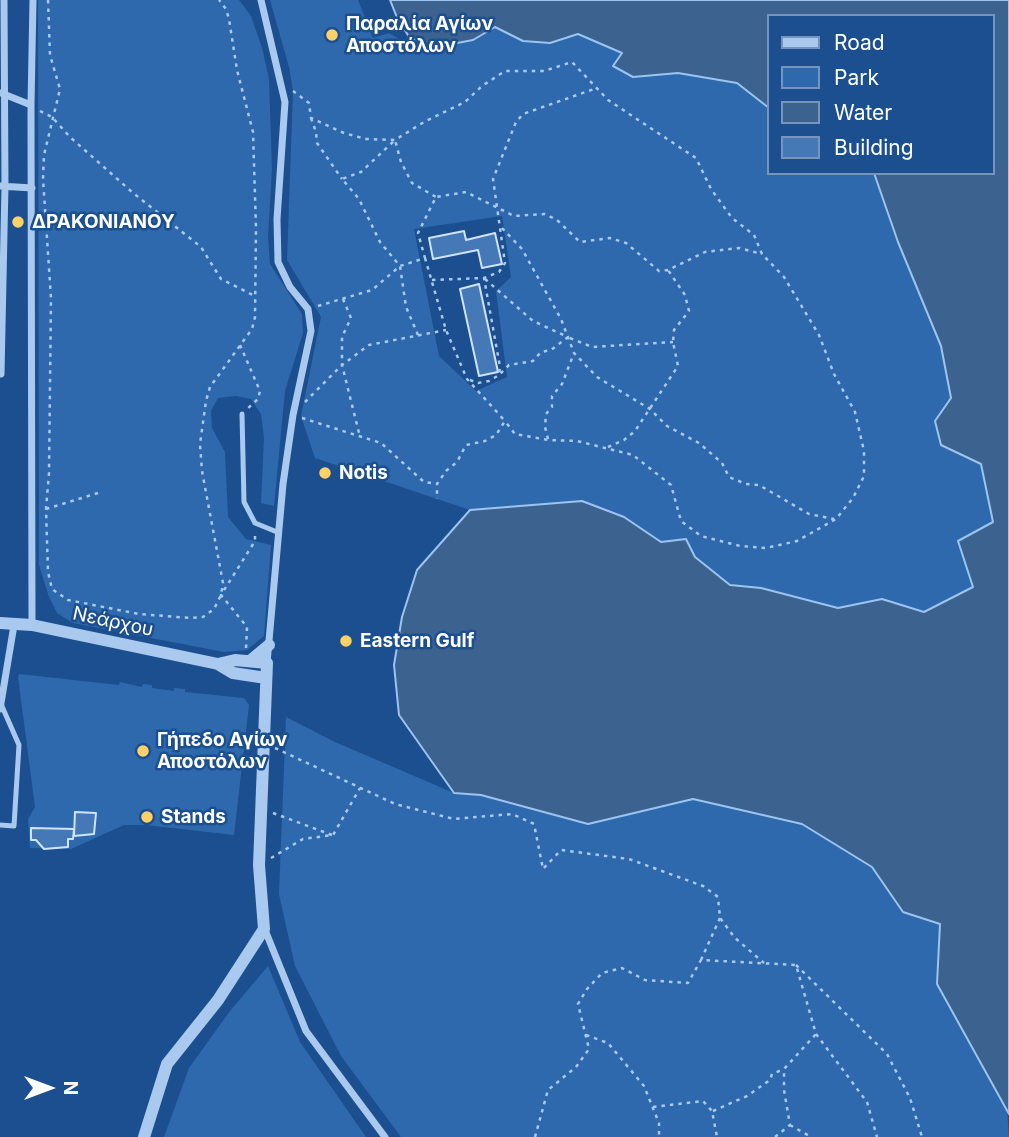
<!DOCTYPE html>
<html>
<head>
<meta charset="utf-8">
<style>
	body { margin:0 }
	#map { position:relative; width:1009px; height:1137px; overflow:hidden; background:#1b4f8f; font-family:Inter,sans-serif }
	canvas { display:block }
	.legend { position:absolute; left:767px; top:14px; width:228px; height:161px; box-sizing:border-box; background:#1b4f8f; border:2px solid #7695bc; margin:0; padding:9px 12px; list-style:none; font-size:21px; color:#fff }
	.legend li { display:flex; align-items:center; gap:14px; height:35px }
	.legend b { width:35px; border:2px solid #7695bc }
	.north { position:absolute; left:14px; top:1053px; width:70px; height:70px; -webkit-text-stroke:5px #1b4f8f; paint-order:stroke; rotate:90deg; font-size:19px; font-weight:700; line-height:28px; text-align:center; color:#fff }
	.north::after { content:''; display:block; margin:auto; width:24px; height:32px; background:#fff; clip-path:polygon(50% 0,100% 100%,50% 72%,0 100%) }
</style>
</head>
<body>
<div id="map">
<canvas width="1009" height="1137"></canvas>
<ul class="legend">
<li><b style="height:9px;background:#a9c9ee"></b>Road</li>
<li><b style="height:19px;background:#2e69ad"></b>Park</li>
<li><b style="height:19px;background:#3c6290"></b>Water</li>
<li><b style="height:19px;background:#4478b7"></b>Building</li>
</ul>
<div class="north">N</div>
</div>
<script>
const ctx = document.querySelector('canvas').getContext('2d');
ctx.lineJoin = 'round';
function paint(path, color) { ctx.fillStyle = color; ctx.fill(path, 'evenodd'); }
const toPath = rows => new Path2D(rows.map(r => 'M' + r).join(''));
function trace(path, color, width, dash) { ctx.strokeStyle = color; ctx.lineWidth = width; ctx.lineCap = dash ? 'butt' : 'round'; ctx.setLineDash(dash || []); ctx.stroke(path); }
function drawText(font, color, halo, rows, align = 'center') {
  ctx.font = font + ' Inter,sans-serif'; ctx.lineWidth = 5; ctx.setLineDash([]); ctx.textBaseline = 'middle'; ctx.strokeStyle = halo; ctx.fillStyle = color; for (const [text, x, y, turn = 0] of rows) {
    ctx.save(); ctx.translate(x, y); ctx.rotate((+turn || 0) * Math.PI / 180); ctx.textAlign = isNaN(turn) ? turn : align; if (halo) ctx.strokeText(text, 0, 0); ctx.fillText(text, 0, 0); ctx.restore();
  }
}
const green = toPath([
	[38,0,239,0,251,16,262,48,269,79,272,169,268,237,270,264,302,314,303,333,285,391,274,506,261,503,264,438,261,414,251,399,236,396,218,398,211,411,212,428,225,452,228,517,246,539,271,545,264,636,247,650,224,652,73,623,57,613,49,597,39,565],
	[270,0,358,0,373,38,389,33,403,41,409,37,431,48,473,40,495,26,523,41,550,43,578,34,623,54,632,77,678,73,737,83,769,108,769,173,874,173,898,242,941,346,951,398,935,421,940,445,981,463,993,522,958,542,973,587,924,612,882,599,838,608,761,588,730,585,695,557,686,539,661,542,624,517,582,501,470,510,315,458,301,416,321,317,287,260,293,91,289,67],
	[502,216,511,277,496,291,507,377,476,391,439,356,414,229],
	[19,674,119,685,120,682,142,687,143,684,152,685,152,688,174,691,174,688,185,689,185,692,244,698,249,705,234,835,146,825,124,825,71,849,30,848,28,819,35,807,18,677],
	[286,717,335,742,454,793,481,795,588,824,693,799,802,824,872,867,903,912,940,924,937,984,1007,1109,1009,1137,401,1137,341,1056,295,966,279,894],
	[268,966,300,1042,366,1137,164,1137,189,1068,230,1011]
]);
const water = toPath([
	[390,0,1009,0,1009,1114,937,984,940,924,903,912,872,867,802,824,693,799,588,824,481,795,454,793,399,715,394,665,402,617,417,570,470,510,582,501,624,517,661,542,686,539,695,557,730,585,761,588,838,608,882,599,924,612,973,587,958,541,993,522,981,464,941,445,935,421,951,398,941,346,898,242,874,173,993,173,993,16,769,16,769,108,737,83,678,73,633,77,613,66,622,53,578,34,550,43,523,41,495,27,473,40,431,48,409,37,396,15,390,0]
]);
const building = toPath([
	[464,231,466,240,495,233,502,264,482,268,478,250,433,259,429,238,464,231],
	[479,284,498,372,479,376,460,289,479,284],
	[75,812,96,813,94,834,74,836,75,812],
	[31,828,74,829,73,839,68,839,68,847,44,849,36,840,31,840,31,828]
]);
const path = toPath([
	[48,0,50,55,60,89,44,155,43,179,51,298,49,473,46,509,48,572,52,589,68,600,139,614,190,618,203,617,214,609,221,595,223,583,202,471,200,444,206,401,210,387,252,329,255,317,256,228,253,132,237,70,229,19,226,9,219,0],
	[293,91,309,103,311,118,344,133,366,139,395,140,424,122,465,102,482,86,505,71,544,71,572,62,608,100,696,158,711,189,732,218,754,235,762,254,784,277,819,335,834,374,855,412,864,451,864,476,853,498,836,519,797,541,766,548,740,546,701,536,681,521,671,485,633,455,577,441,548,440,515,434,505,421],
	[40,111,52,117,70,137,132,192,201,247,221,279,255,296],
	[311,118,316,132,317,143,342,179],
	[502,228,522,249,561,319,574,353,597,377,650,409,667,426,699,443,722,463,729,477,746,484,759,485,809,514,834,519],
	[425,258,446,330,467,379,505,421,496,435,485,441,466,445,457,462,446,471,437,484,437,499],
	[485,279,533,321,568,337,551,350,541,352,533,361,509,365,499,375],
	[432,280,484,278,499,272,505,263,493,179,516,122,523,114,597,88],
	[343,299,351,318,342,337,342,365,360,437],
	[318,306,372,290,400,266,425,258,418,233,436,197,466,192,514,216,545,214,557,220,580,242,610,238,626,243,659,271,668,270,705,252,739,248,762,254],
	[418,335,406,307,400,266,380,242,359,199,342,179,361,172,395,140,401,162,412,183,436,197],
	[570,338,592,347,673,342],
	[240,345,260,391,258,399,247,409],
	[470,380,478,383,489,381,499,375,500,367,484,278],
	[305,402,342,365,369,345,446,330],
	[302,418,381,443,424,482,437,484],
	[548,439,545,427,546,414,552,407,552,396,562,384,574,353],
	[608,447,624,440,635,431,678,366,673,342,674,330,689,311,685,295,668,270],
	[46,509,98,493],
	[246,648,247,627,221,595,255,541,255,533],
	[275,748,395,804,454,819,512,814,534,824,543,869,561,850,629,859,703,886,718,897,720,918,735,938,764,963],
	[273,813,332,835],
	[271,858,303,839,333,835,360,788],
	[701,960,720,918],
	[796,965,887,1054,910,1098,922,1137],
	[586,1035,608,1043,644,1086,659,1123,659,1137],
	[653,1107,703,1101,712,1111,717,1137],
	[713,1111,747,1096,770,1080,772,1074,784,1069],
	[790,1125,811,1137],
	[535,1137,548,1090,576,1067,589,1049,578,1004,587,989,602,973,622,968,645,980,688,983,701,960,796,965,816,1034,867,1102,877,1137],
	[775,1137,790,1125,784,1090,784,1069,816,1034]
]);
const service = toPath([
	[242,414,244,502,255,523,277,532],
	[0,825,14,826,19,745,1,704]
]);
const minor = toPath([
	[261,0,285,102,277,219,278,262,290,287,308,309,311,331,293,415,283,484,267,663],
	[1,93,31,105],
	[0,186,32,188],
	[1,374,5,186,4,0],
	[32,625,31,105,33,0],
	[0,709,14,625],
	[265,930,306,1031,385,1137]
]);
const tertiary = toPath([
	[0,623,32,625,218,664,233,673,266,678],
	[251,660,269,645],
	[144,1137,167,1064,218,1000,264,929,259,865,267,663,235,660,218,664]
]);
const markers = [
	[332,35,7,"#ffd166"],
	[18,222,7,"#ffd166"],
	[325,473,7,"#ffd166"],
	[346,641,7,"#ffd166"],
	[143,751,7,"#ffd166"],
	[147,817,7,"#ffd166"]
];
const poiNames = [
	["Παραλία Αγίων",346,24],
	["Αποστόλων",346,46],
	["ΔΡΑΚΟΝΙΑΝΟΥ",32,222],
	["Notis",339,473],
	["Eastern Gulf",360,641],
	["Γήπεδο Αγίων",157,740],
	["Αποστόλων",157,762],
	["Stands",161,817]
];
const streetNames = [
	["Νεάρχου",113,622,12]
];
paint(green, '#2e69ad');
paint(water, '#3c6290');
trace(water, '#9cc4f0', 2);
paint(building, '#4478b7');
trace(building, '#cfe3fa', 2);
trace(path, '#a9c9ee', 2.5, [3.5, 5]);
trace(service, '#a9c9ee', 5);
trace(minor, '#a9c9ee', 7);
trace(tertiary, '#a9c9ee', 12);
for (const [x, y, r, color] of markers) { const dot = new Path2D(); dot.arc(x, y, r, 0, 2 * Math.PI); ctx.fillStyle = color; ctx.fill(dot); trace(dot, '#1b4f8f', 2.5); }
drawText('bold 19px', '#fff', '#1b4f8f', poiNames, 'left');
drawText('19px', '#fff', '#1b4f8f', streetNames);
</script>
</body>
</html>
